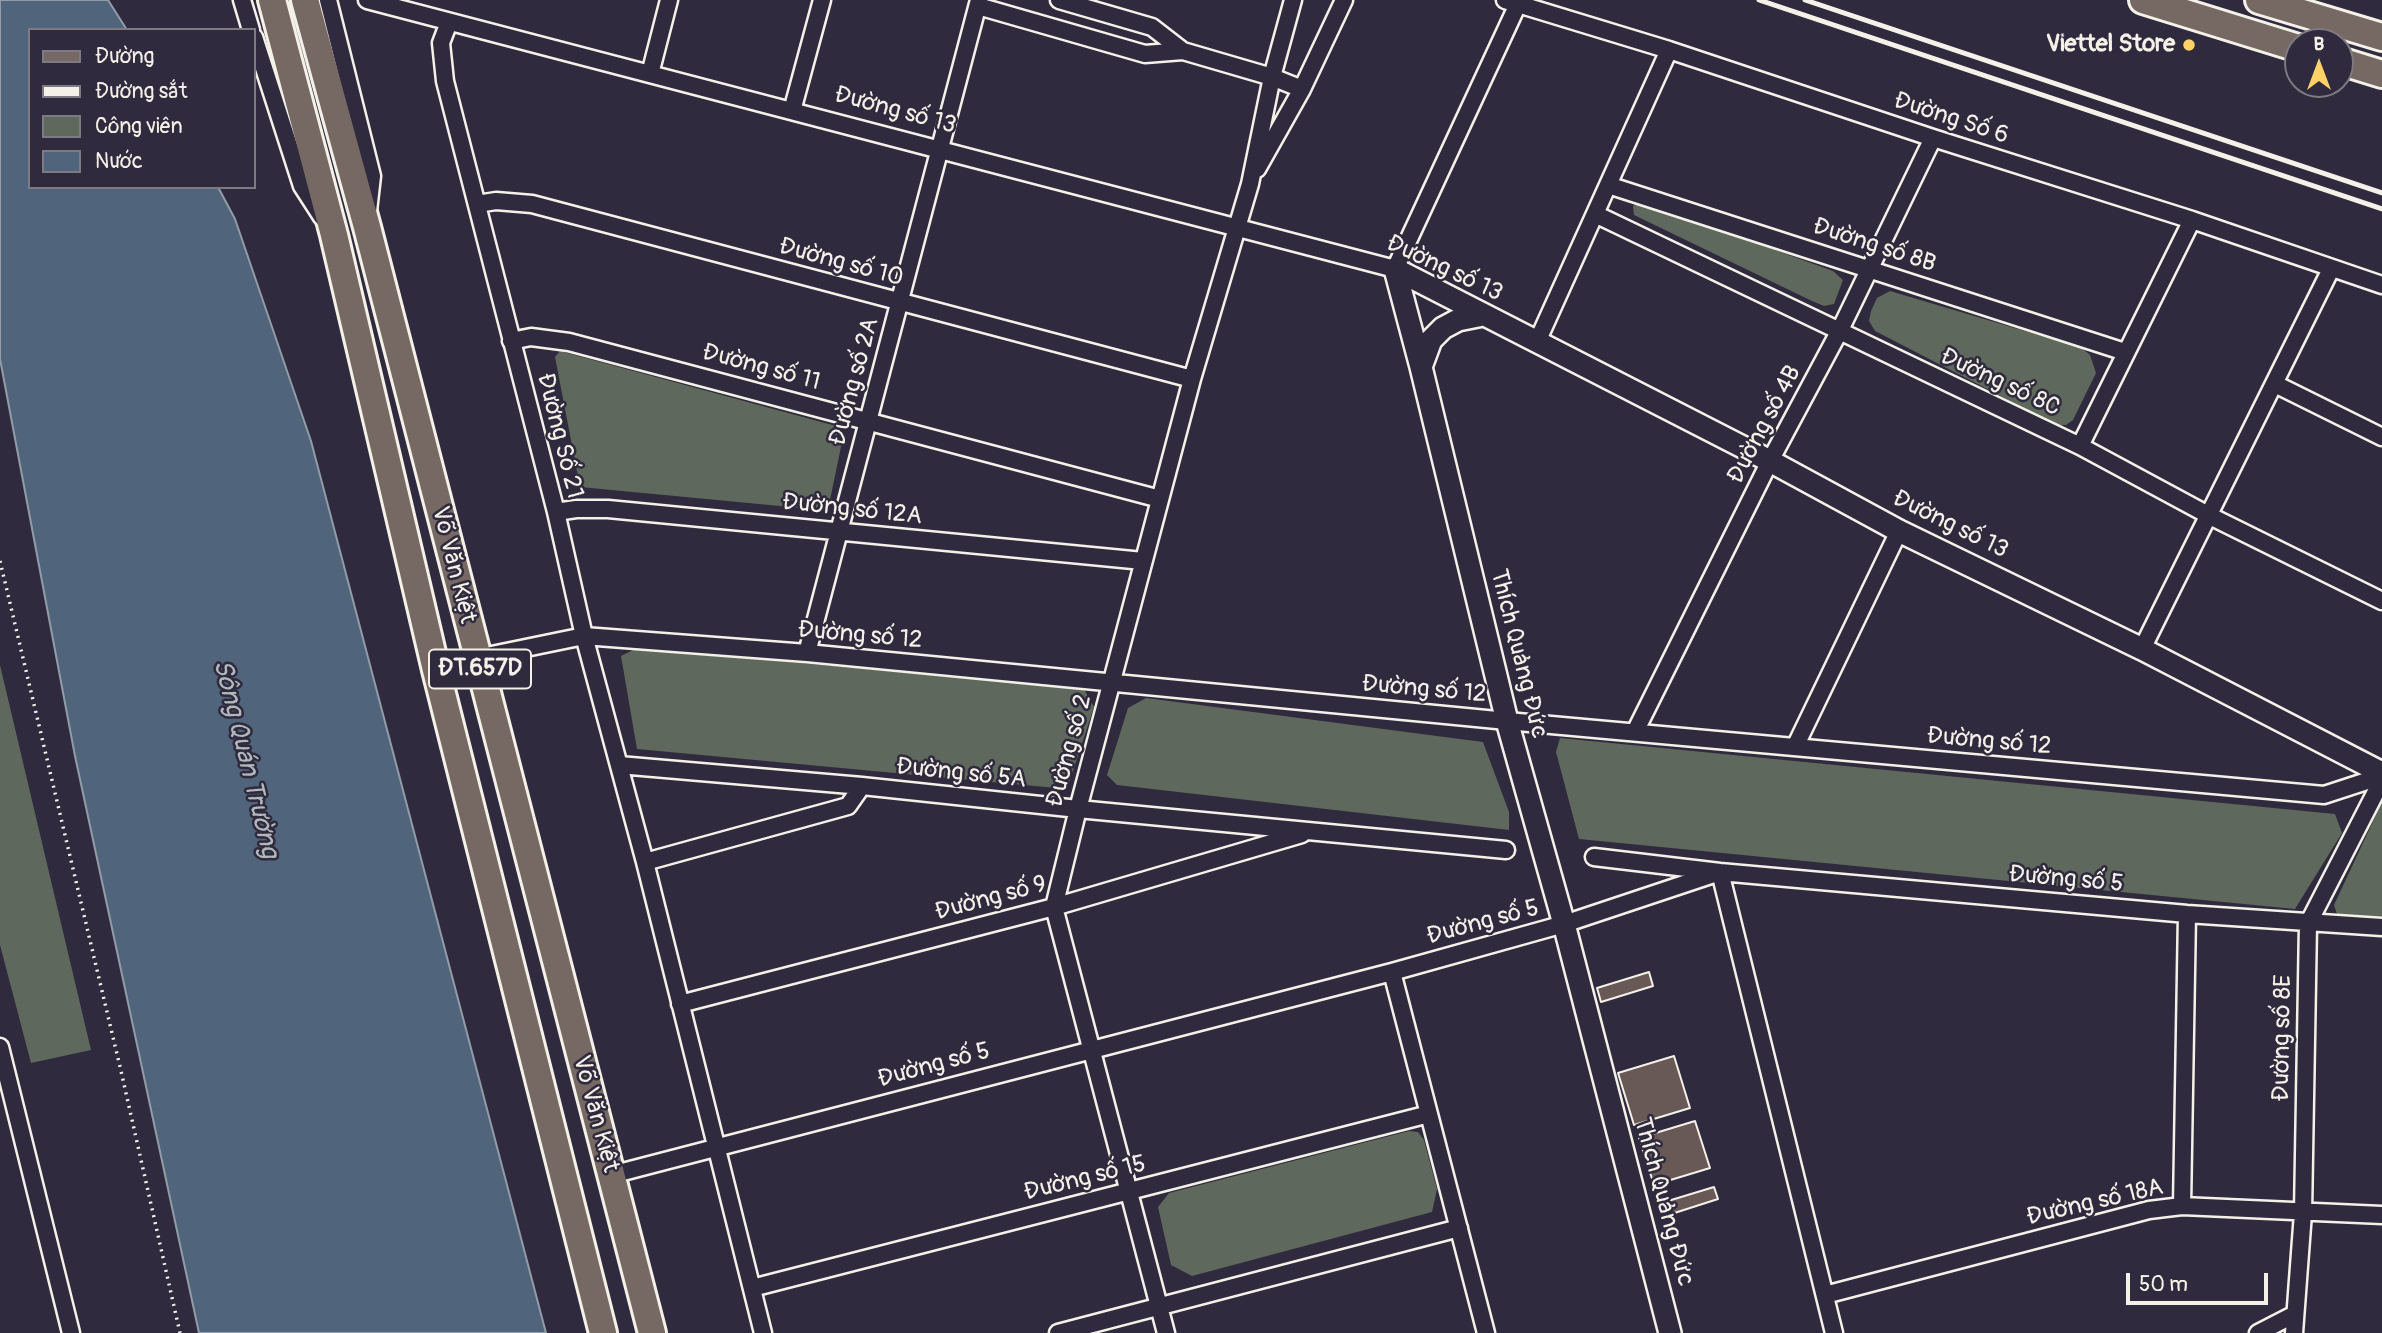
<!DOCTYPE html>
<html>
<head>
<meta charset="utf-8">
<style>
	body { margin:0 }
	#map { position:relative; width:2382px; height:1333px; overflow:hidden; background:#2f2a3d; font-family:Pangolin,sans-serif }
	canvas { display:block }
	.legend { position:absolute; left:28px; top:28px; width:228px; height:161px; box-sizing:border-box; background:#2f2a3d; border:2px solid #7e7a81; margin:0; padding:9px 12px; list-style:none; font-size:21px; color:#f4f1e8 }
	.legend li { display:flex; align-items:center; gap:14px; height:35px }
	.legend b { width:35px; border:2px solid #7e7a81 }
	.north { position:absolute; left:2284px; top:28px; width:70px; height:70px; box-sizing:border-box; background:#2f2a3d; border:2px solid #7e7a81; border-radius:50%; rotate:0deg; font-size:19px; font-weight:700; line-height:28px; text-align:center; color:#f4f1e8 }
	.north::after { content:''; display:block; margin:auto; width:24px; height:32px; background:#ffd166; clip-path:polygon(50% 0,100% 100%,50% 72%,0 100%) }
	.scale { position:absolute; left:2126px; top:1273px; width:142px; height:32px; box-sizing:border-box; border:4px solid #f4f1e8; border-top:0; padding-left:9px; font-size:21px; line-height:24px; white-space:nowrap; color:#f4f1e8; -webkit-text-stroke:5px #2f2a3d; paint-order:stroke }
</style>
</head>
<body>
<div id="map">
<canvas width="2382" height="1333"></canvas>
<ul class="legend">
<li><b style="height:9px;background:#766964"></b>Đường</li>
<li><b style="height:9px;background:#f4f1e8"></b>Đường sắt</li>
<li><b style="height:19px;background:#5e685c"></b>Công viên</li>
<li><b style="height:19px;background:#50647b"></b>Nước</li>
</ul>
<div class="north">B</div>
<div class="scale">50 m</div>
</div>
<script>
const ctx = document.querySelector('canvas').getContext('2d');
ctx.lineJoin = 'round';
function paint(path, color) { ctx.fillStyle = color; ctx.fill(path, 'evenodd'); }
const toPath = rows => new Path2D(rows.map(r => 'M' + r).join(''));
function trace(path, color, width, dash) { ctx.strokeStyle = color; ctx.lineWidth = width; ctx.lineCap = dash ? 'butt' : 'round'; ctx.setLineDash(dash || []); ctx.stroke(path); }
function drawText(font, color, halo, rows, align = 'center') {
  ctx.font = font + ' Pangolin,sans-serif'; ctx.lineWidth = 5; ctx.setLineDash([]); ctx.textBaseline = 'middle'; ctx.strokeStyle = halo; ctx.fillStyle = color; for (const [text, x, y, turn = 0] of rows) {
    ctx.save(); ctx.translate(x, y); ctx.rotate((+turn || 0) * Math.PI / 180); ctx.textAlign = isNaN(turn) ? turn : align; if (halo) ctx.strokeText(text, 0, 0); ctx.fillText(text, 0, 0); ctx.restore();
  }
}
const green = toPath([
	[1637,203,1648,204,1833,271,1843,280,1834,304,1824,306,1812,301,1634,215,1633,206],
	[1890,291,2082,348,2090,355,2096,373,2073,420,2066,425,2057,425,1875,331,1869,321,1871,311,1877,298],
	[560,351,836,426,843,437,830,500,822,510,580,487,555,357],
	[637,648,1084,689,1094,707,1067,789,637,749,621,656],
	[0,665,91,1050,31,1063,0,945],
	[1146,698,1483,742,1509,812,1509,830,1117,785,1107,775,1128,708],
	[1560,738,2335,814,2342,833,2295,909,1579,839,1556,752],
	[2382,802,2382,921,2338,917,2334,905],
	[1409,1131,1418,1132,1424,1140,1437,1189,1432,1212,1192,1276,1171,1265,1158,1207,1169,1193]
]);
const water = toPath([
	[0,0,108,0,127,30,30,30,30,187,218,187,235,219,311,441,546,1333,199,1333,75,756,0,359,0,0]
]);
const building = toPath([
	[1649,972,1653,986,1601,1002,1597,988,1649,972],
	[1674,1056,1690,1108,1634,1125,1618,1073,1674,1056],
	[1695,1121,1710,1168,1654,1185,1639,1138,1695,1121],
	[1714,1187,1718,1199,1662,1217,1658,1204,1714,1187]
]);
const path = toPath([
	[0,561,121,1071,180,1333]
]);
const minor = toPath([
	[242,0,251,30],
	[328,0,372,176,368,211],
	[367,0,1395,269,1518,4],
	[1059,0,1152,27,1183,51],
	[1505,0,1669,50,1933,138,2192,220,2382,285],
	[978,6,1145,54,1183,51,1272,77,1302,89],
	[449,22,441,43,445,81,556,512,584,636,645,862,763,1333],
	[254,37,302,186,322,217],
	[650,74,669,0],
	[792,111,822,0],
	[1257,169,1302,89,1344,0],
	[1608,185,2125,352],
	[477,204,496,201,532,204,1192,379],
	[1595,214,2080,446,2210,516,2382,601],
	[511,341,531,337,569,342,1160,499],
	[1537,342,1669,50],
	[2275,384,2382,437],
	[2080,446,2192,220],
	[556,512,576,509,608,509,1143,561],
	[2142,649,2331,269],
	[807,653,979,0],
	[477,658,584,636,807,653,1507,721,2324,795,2382,776],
	[1635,732,1770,461,1839,332,1933,138],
	[1795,747,1899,531],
	[619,765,862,786,1078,809,1506,850],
	[1594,857,1720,872,2187,914,2382,927],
	[645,862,848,806,862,786],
	[1720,872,1834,1333],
	[1392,972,1486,1333],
	[680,1004,1054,907,1302,834],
	[0,1047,71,1333],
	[611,1175,1392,972,1564,924,1720,872],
	[2182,1206,2187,914],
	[752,1288,1429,1114],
	[1825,1295,2149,1210,2182,1206,2382,1215],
	[1058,1333,1459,1228],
	[1166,1333,1054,907,1078,809,1192,379,1250,184,1272,77,1293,0],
	[2258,1333,2295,1314],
	[2294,1333,2303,1213,2308,924,2382,780]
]);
const tertiary = toPath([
	[1395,269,1770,461,1899,531,2142,649,2382,773],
	[1395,269,1421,367,1507,721,1564,924,1670,1333],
	[1421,367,1431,340,1443,328,1458,320,1483,315]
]);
const primary = toPath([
	[272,0,334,235,436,670,603,1333],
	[305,0,367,227,652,1333],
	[2143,0,2298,48],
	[2259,0,2382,37],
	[2340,61,2382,74]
]);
const rail = toPath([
	[1759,0,2382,209],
	[1805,0,2382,193]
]);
const markers = [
	[2189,45,7,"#ffd166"]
];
const shields = [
	[480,669,102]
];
const shieldNames = [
	["ĐT.657D",480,669]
];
const poiNames = [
	["Viettel Store",2175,45]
];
const streetNames = [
	["Đường số 13",895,111,15],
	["Đường Số 6",1951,119,18],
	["Đường số 8B",1874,246,18],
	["Đường số 10",841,263,15],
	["Đường số 13",1444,269,25],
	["Đường số 11",761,368,15],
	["Đường số 2A",855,382,-75],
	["Đường số 8C",2000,383,25],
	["Đường số 4B",1765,425,-62],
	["Đường Số 21",559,436,76],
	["Đường số 12A",852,510,6],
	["Đường số 13",1950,525,26],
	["Võ Văn Kiệt",453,565,76],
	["Đường số 12",860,636,5],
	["Thích Quảng Đức",1518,654,76],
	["Đường số 12",1424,690,5],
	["Đường số 12",1989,742,5],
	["Đường số 2",1070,751,-75],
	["Đường số 5A",961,774,6],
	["Đường số 5",2066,880,5],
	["Đường số 9",991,899,-15],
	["Đường số 5",1483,923,-15],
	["Đường số 8E",2283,1038,-89],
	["Đường số 5",934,1066,-15],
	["Võ Văn Kiệt",595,1114,75],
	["Đường số 15",1085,1179,-14],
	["Thích Quảng Đức",1663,1202,75],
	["Đường số 18A",2095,1203,-13]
];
const waterNames = [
	["Sông Quán Trường",245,759,76]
];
paint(green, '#5e685c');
paint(water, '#50647b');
trace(water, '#929ca7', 2);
paint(building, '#685956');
trace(building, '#f4f1e8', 2);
trace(minor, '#f4f1e8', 21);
trace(tertiary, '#f4f1e8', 26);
trace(primary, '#f4f1e8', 32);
trace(path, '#f4f1e8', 3.5, [2, 5]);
trace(minor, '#2f2a3d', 16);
trace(tertiary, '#2f2a3d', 21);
trace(primary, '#766964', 26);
trace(rail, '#f4f1e8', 5);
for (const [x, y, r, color] of markers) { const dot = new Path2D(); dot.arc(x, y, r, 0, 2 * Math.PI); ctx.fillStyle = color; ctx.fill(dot); trace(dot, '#2f2a3d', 2.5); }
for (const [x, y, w] of shields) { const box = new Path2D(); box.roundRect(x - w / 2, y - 19.5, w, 39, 5); ctx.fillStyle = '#2f2a3d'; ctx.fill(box); trace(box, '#f4f1e8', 2); }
drawText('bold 23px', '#f4f1e8', null, shieldNames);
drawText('bold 24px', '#f4f1e8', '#2f2a3d', poiNames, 'right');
drawText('24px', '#f4f1e8', '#2f2a3d', streetNames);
drawText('italic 26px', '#b2b9bc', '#2f2a3d', waterNames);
</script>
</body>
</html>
